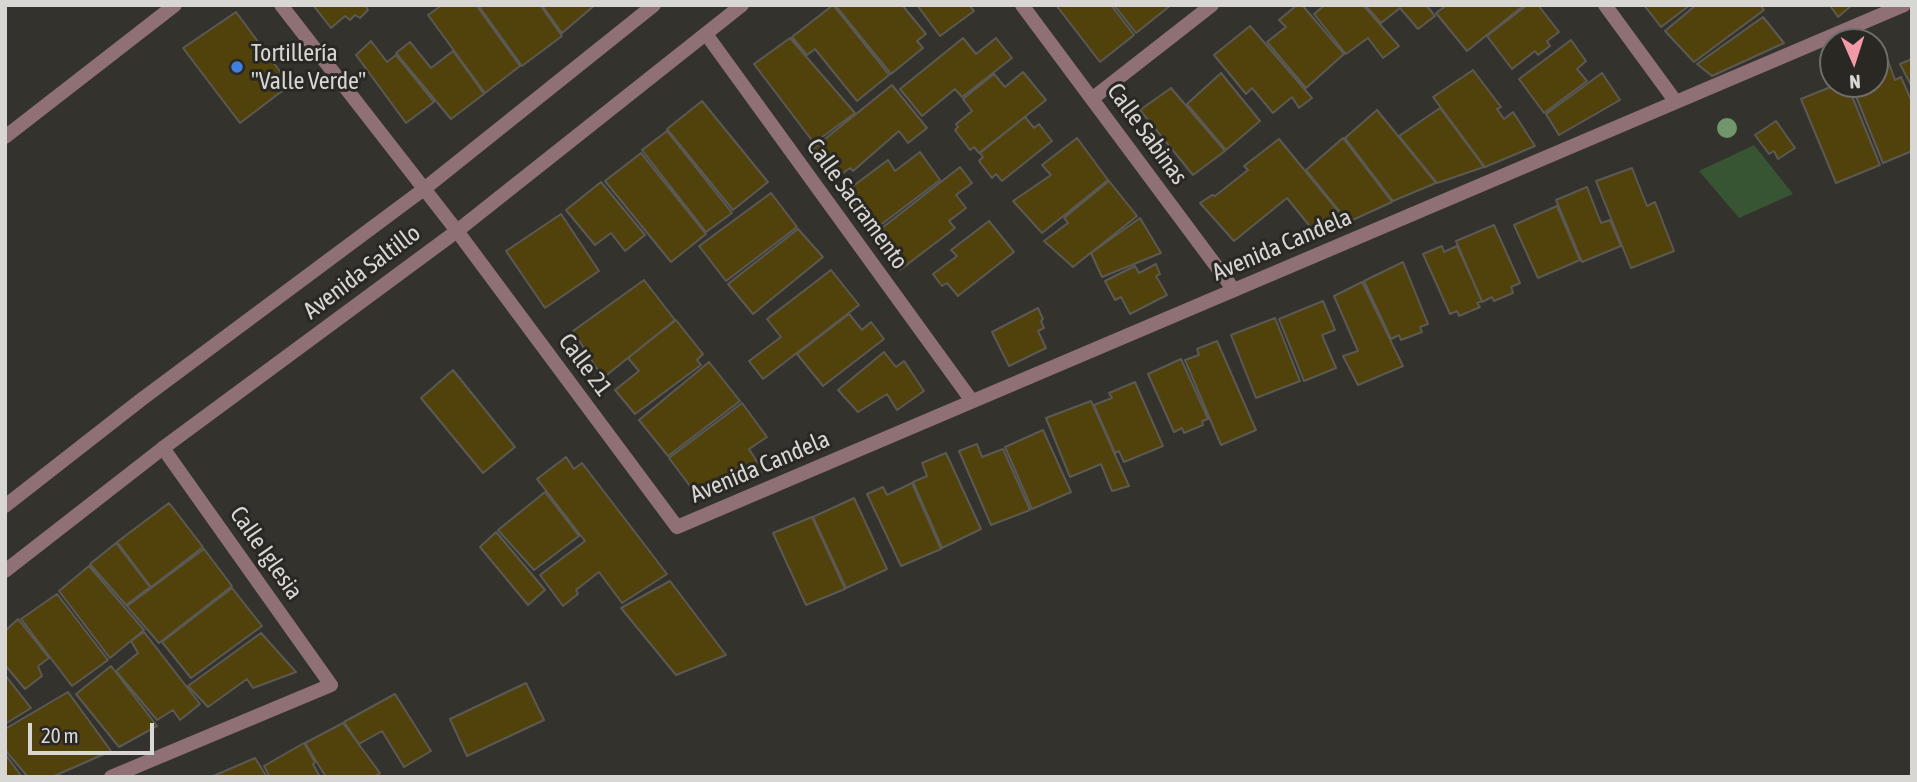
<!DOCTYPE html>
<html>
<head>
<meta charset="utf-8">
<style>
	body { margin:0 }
	#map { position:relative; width:1917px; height:782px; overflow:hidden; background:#33322d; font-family:"Asap Condensed",sans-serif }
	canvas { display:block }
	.frame { position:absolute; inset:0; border:7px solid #d8d7d4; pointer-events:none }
	.north { position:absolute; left:1819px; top:28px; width:70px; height:70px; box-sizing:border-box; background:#292823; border:2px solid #6f6e6a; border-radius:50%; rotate:177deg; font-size:19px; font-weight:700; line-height:28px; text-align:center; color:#d8d7d4 }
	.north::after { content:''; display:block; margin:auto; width:24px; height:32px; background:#f39aa8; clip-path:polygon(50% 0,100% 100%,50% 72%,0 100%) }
	.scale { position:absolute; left:28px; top:723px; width:126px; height:32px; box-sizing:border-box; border:4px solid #d8d7d4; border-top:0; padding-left:9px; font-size:21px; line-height:24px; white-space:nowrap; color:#d8d7d4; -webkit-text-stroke:5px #292823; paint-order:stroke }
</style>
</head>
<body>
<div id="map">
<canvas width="1917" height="782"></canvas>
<div class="frame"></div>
<div class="north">N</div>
<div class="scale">20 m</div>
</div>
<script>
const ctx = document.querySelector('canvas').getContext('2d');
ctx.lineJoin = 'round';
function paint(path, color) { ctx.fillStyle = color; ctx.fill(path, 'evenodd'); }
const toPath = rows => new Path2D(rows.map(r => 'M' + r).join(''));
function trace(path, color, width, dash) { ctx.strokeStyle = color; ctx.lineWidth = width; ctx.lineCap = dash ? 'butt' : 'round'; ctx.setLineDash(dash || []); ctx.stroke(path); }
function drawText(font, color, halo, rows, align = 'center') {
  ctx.font = font + ' "Asap Condensed",sans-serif'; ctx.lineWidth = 6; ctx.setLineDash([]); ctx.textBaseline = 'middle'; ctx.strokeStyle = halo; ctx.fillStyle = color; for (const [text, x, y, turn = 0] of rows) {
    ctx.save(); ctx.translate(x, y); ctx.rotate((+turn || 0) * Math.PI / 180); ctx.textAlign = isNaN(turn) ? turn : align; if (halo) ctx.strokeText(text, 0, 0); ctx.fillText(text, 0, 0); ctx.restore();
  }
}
const green = toPath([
	[1754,145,1793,194,1739,218,1699,171]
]);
const building = toPath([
	[313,5,365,5,368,10,360,18,355,15,350,20,345,16,331,28,313,5],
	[442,5,476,5,520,66,485,93,428,15,442,5],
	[478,5,540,5,562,36,522,66,478,5],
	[542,5,595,5,562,33,542,5],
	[833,5,889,75,857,101,815,49,807,55,792,37,833,5],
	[835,5,902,5,926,34,917,41,923,48,891,74,835,5],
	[917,5,969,5,974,11,940,36,917,5],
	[1056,5,1111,5,1134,35,1100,62,1056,5],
	[1114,5,1171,5,1136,33,1114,5],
	[1297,5,1302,5,1344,54,1306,88,1267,42,1286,27,1279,20,1297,5],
	[1325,5,1363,5,1399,46,1383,58,1368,38,1346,54,1314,14,1325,5],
	[1365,5,1426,5,1435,16,1418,29,1400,8,1381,23,1365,5],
	[1447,5,1524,5,1467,51,1436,13,1447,5],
	[1527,5,1538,5,1559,32,1547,41,1550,46,1538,55,1535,51,1512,69,1487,36,1527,5],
	[1644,5,1690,5,1661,27,1644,5],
	[1696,5,1760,5,1764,10,1694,62,1665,31,1696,5],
	[1833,5,1852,5,1838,17,1831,7,1833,5],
	[236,12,290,85,240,123,183,48,236,12],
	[1763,17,1784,43,1712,76,1697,64,1763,17],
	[1250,26,1312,98,1299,108,1292,97,1273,113,1252,88,1246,94,1214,55,1250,26],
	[790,38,855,113,814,143,754,64,790,38],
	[963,38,976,54,996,38,1012,58,962,97,955,89,922,116,900,89,963,38],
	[1571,40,1586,61,1577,69,1587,81,1544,113,1519,79,1571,40],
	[371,41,387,62,396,55,434,102,406,123,356,55,371,41],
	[410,42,431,68,453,51,484,94,451,119,396,53,410,42],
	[1912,59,1912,87,1900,64,1912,59],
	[1888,61,1895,80,1901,77,1912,102,1912,151,1883,163,1851,84,1875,84,1875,66,1888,61],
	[1473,70,1501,107,1497,109,1504,119,1513,112,1535,146,1485,167,1433,97,1473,70],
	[1023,72,1046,100,979,153,974,147,970,150,955,130,958,127,956,124,972,111,963,99,994,74,1005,87,1023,72],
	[1221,73,1260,121,1226,150,1187,104,1221,73],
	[1602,73,1620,100,1559,135,1546,114,1602,73],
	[1838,84,1847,84,1880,165,1836,183,1801,99,1838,84],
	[892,85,927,128,908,143,899,131,853,171,850,168,833,180,810,151,892,85],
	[1171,88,1225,151,1193,175,1140,110,1171,88],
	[702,101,768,182,733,210,667,129,702,101],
	[1440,108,1484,167,1437,183,1399,136,1440,108],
	[1377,110,1436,183,1393,201,1345,138,1377,110],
	[1025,117,1034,128,1039,124,1052,141,1002,181,996,174,992,178,979,161,983,157,980,153,1025,117],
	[1776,121,1795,148,1778,159,1774,151,1769,154,1755,135,1776,121],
	[667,131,732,213,706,232,642,150,667,131],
	[1077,138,1108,180,1042,233,1013,201,1051,175,1042,165,1077,138],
	[1343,138,1392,202,1348,222,1306,170,1343,138],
	[1279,139,1347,222,1317,235,1287,198,1234,241,1200,203,1212,195,1215,196,1248,170,1244,166,1279,139],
	[920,152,940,180,874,230,845,192,888,160,895,171,920,152],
	[641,153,706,234,671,262,605,181,641,153],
	[960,167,972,183,956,195,966,208,949,221,955,228,900,270,873,235,960,167],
	[1632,168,1647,206,1655,202,1674,251,1631,268,1596,181,1632,168],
	[1109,181,1137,216,1073,267,1044,241,1068,223,1064,218,1109,181],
	[601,182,645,235,625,251,611,233,595,245,566,210,601,182],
	[1587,187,1601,223,1610,220,1621,246,1582,262,1556,200,1587,187],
	[771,193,797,227,726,281,699,246,771,193],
	[1557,206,1580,260,1538,278,1514,225,1557,206],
	[561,214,599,271,545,308,506,251,561,214],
	[1140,218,1161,253,1102,277,1091,253,1140,218],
	[989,221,1014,252,958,296,947,283,942,286,933,274,957,256,951,250,989,221],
	[1494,225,1520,283,1511,287,1513,293,1494,301,1492,297,1482,302,1456,241,1494,225],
	[798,229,823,257,753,314,728,284,798,229],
	[1442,246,1444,252,1457,246,1482,301,1477,303,1480,307,1459,316,1457,311,1450,314,1423,254,1442,246],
	[1403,262,1428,324,1420,327,1422,332,1401,340,1399,335,1391,339,1364,281,1403,262],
	[1156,264,1160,274,1156,276,1167,295,1130,314,1121,297,1115,300,1105,281,1135,266,1139,273,1156,264],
	[831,270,859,305,763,379,749,361,781,337,767,319,831,270],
	[644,280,675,320,603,378,573,331,644,280],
	[1362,282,1403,366,1358,385,1343,356,1358,351,1334,296,1362,282],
	[1323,301,1335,330,1322,335,1336,368,1304,381,1279,319,1323,301],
	[1038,308,1043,319,1041,321,1044,328,1038,331,1046,348,1009,366,992,332,1038,308],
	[849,314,862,330,871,322,884,339,823,386,797,354,849,314],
	[1275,318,1300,381,1256,398,1231,335,1275,318],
	[676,320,703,354,697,360,701,365,635,414,615,390,639,371,628,358,676,320],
	[1217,341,1256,430,1221,445,1185,360,1199,355,1197,349,1217,341],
	[884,352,896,367,904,361,924,391,897,410,887,394,858,412,838,390,884,352],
	[1181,359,1208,419,1202,421,1203,425,1184,433,1182,428,1174,432,1148,374,1181,359],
	[709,362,740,401,668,456,639,420,709,362],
	[453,370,515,447,483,473,421,398,453,370],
	[1135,382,1163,446,1124,462,1119,451,1115,453,1094,405,1112,398,1109,393,1135,382],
	[1091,401,1129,486,1112,491,1101,464,1070,477,1046,418,1091,401],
	[742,403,767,437,749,449,763,471,699,498,669,458,742,403],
	[1043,430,1071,492,1032,509,1005,447,1043,430],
	[977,444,982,457,1003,449,1030,510,991,525,959,451,977,444],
	[946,453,981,529,942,548,913,482,927,476,922,463,946,453],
	[566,457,574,469,582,463,667,574,622,603,599,572,576,590,578,594,563,606,540,575,585,541,537,479,566,457],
	[912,483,941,549,901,566,867,494,883,487,887,495,912,483],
	[545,492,579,536,534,570,498,530,545,492],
	[854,498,887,569,846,588,813,517,854,498],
	[169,503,203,547,151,587,117,542,169,503],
	[812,517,845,589,806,605,773,533,812,517],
	[496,532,545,590,528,605,480,547,496,532],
	[116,543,150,587,126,605,90,564,116,543],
	[204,549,232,586,159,643,127,606,204,549],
	[89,566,144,630,110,658,59,591,89,566],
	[670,581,726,655,676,675,621,608,670,581],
	[232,588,262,626,191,678,162,642,232,588],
	[57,594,108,660,72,686,21,619,57,594],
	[18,619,49,658,38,666,42,676,25,689,5,665,5,631,18,619],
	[144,632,200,704,180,720,173,710,157,720,116,671,138,653,131,641,144,632],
	[261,633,296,672,253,688,247,679,208,707,188,686,261,633],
	[111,666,157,726,119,747,76,694,111,666],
	[5,675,31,708,5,724,5,675],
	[526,683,544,720,467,756,450,719,526,683],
	[68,692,111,751,52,777,28,777,5,750,5,729,68,692],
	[395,694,431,751,404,767,382,731,359,744,344,722,395,694],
	[343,723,380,773,374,777,326,777,305,743,343,723],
	[304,743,315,762,313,764,320,777,270,777,264,766,304,743],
	[5,754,22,777,5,777,5,754],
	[255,758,267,777,211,777,255,758]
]);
const minor = toPath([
	[281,5,457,231,677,527,1904,5],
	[1022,5,1234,290],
	[1605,5,1676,102],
	[706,34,972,401],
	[1093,98,1212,5],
	[5,137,175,5],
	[111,777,331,685,163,448]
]);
const tertiary = toPath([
	[5,506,142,399,424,189,654,5],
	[5,571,163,448,457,231,742,5]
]);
const trees = [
	[1727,128]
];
const markers = [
	[237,67,7,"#3f7fe0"]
];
const poiNames = [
	["Tortillería",251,53],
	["\"Valle Verde\"",251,81]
];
const streetNames = [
	["Calle Sabinas",1147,134,54],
	["Calle Sacramento",857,204,54],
	["Avenida Candela",1282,245,-23],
	["Avenida Saltillo",362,272,-37],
	["Calle 21",585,365,53],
	["Avenida Candela",760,467,-23],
	["Calle Iglesia",266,553,55]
];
paint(green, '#375433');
paint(building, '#51410b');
trace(building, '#5b5954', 2);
trace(minor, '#8f7075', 14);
trace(tertiary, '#8f7075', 14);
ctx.fillStyle = '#72966b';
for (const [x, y] of trees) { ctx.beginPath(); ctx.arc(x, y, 10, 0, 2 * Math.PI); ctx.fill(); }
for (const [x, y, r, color] of markers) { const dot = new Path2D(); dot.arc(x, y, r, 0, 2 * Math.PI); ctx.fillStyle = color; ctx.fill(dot); trace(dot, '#292823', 2.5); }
drawText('24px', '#d8d7d4', '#292823', poiNames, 'left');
drawText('24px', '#d8d7d4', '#292823', streetNames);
</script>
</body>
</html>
